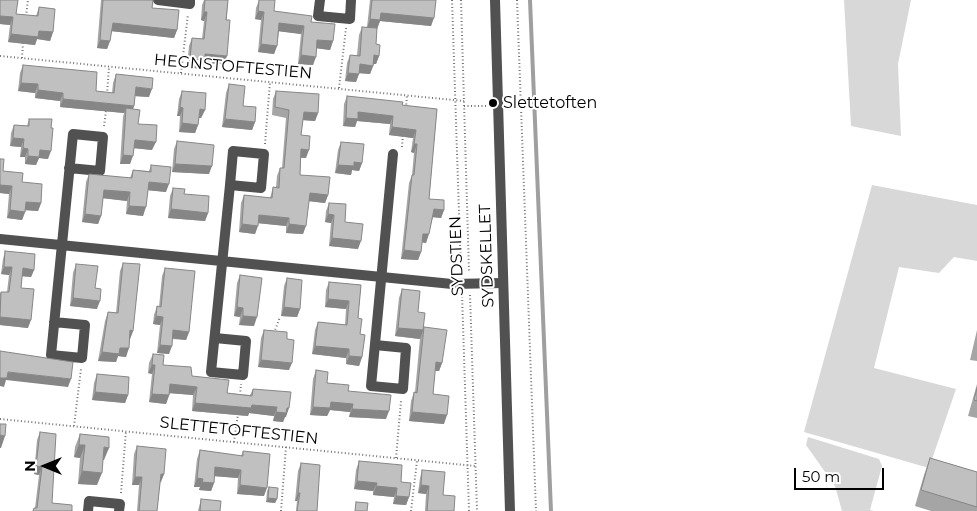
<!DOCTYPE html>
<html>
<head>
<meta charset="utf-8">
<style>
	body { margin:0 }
	#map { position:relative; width:977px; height:511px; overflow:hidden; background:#fff; font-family:Montserrat,sans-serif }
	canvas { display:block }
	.north { position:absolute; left:20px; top:441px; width:50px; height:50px; -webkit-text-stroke:4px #fff; paint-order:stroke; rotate:270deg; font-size:14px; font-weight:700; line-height:20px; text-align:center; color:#000 }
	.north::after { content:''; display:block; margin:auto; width:18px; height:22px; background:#000; clip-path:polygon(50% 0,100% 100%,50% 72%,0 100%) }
	.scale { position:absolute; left:794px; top:468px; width:90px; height:22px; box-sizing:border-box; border:2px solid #000; border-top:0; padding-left:6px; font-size:15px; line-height:18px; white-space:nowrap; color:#000; -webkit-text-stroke:4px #fff; paint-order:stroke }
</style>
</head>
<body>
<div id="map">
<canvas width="977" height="511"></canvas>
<div class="north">N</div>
<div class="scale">50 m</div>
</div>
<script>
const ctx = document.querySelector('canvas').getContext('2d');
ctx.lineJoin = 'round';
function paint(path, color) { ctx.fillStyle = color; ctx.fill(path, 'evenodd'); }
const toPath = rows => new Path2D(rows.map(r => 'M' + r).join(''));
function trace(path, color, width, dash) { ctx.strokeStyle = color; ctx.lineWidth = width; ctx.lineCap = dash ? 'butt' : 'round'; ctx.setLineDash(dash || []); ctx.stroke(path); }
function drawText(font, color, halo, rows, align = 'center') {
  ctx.font = font + ' Montserrat,sans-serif'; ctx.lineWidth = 4; ctx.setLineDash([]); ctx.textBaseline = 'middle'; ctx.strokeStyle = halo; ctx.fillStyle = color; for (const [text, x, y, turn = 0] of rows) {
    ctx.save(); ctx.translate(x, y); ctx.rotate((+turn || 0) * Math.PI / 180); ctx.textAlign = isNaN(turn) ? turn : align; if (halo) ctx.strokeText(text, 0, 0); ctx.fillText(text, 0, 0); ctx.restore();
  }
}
const green = toPath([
	[844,0,911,0,898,64,901,136,851,126],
	[872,185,977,205,977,261,954,257,939,273,899,267,874,368,956,389,929,468,804,432],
	[808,437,879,459,882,466,870,510,874,511,842,511,835,486,806,445]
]);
const stream = toPath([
	[530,0,551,511]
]);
const path = toPath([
	[452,0,461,274],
	[461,0,469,272],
	[517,0,536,511],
	[26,16,28,0],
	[0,56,464,101],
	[22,58,23,43],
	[181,73,188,14],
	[339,88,346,28],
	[107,94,109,67],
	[464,106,486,106],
	[406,108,407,95],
	[104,126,106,111],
	[265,144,270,82],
	[402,147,403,135],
	[462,293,469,511],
	[470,295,477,511],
	[274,333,280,317],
	[240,395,241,384],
	[0,419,475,466],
	[74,426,81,369],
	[234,442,238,414],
	[396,458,401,401],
	[121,493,126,431],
	[281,511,286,447],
	[411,511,417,461]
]);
const minor = toPath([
	[158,0,190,4,190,0],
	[320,0,318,16,350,19,351,0],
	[0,239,452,284,503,283],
	[54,322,85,325,82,358,51,355,65,214,73,134,103,137,100,171,69,168],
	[215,338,246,341,243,375,211,372,230,185,233,151,264,154,261,188,230,185],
	[375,345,406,348,403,389,371,386,393,154],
	[88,511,89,501,120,504,119,511]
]);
const tertiary = toPath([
	[495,0,510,511]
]);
const wall = toPath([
	[0,0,16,14,36,16,39,7,53,32,50,41,37,39,35,45,8,42,10,25,0,24],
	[101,0,153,0,152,8,177,30,174,38,111,31,110,41,107,49,97,48],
	[204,0,228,0,224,64,204,63,201,69,187,67,189,46,192,38,202,39,204,21,201,20,202,5],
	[259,0,274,11,311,22,333,41,330,50,316,48,313,65,298,64,301,34,279,31,277,46,274,54,258,52,261,20,255,19,256,8],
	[370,0,436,0,431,26,380,21,377,29,376,44,379,56,376,64,374,64,370,74,359,73,356,82,345,81,347,63,350,55,357,55,359,35,362,27,367,27],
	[23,65,96,91,112,93,113,83,116,74,149,97,135,96,134,106,133,109,138,124,152,150,134,148,130,164,120,164,123,117,124,113,60,107,60,101,35,98,35,93,18,91,20,73],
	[229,84,243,106,255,122,252,130,222,127,226,93],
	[182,91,205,110,201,118,199,118,198,125,195,133,179,132,180,116,177,116,179,99],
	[276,91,318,113,315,121,303,120,301,135,306,158,301,158,300,175,328,195,325,203,309,201,303,234,286,233,286,226,258,223,255,234,239,232,241,203,244,195,270,198,273,187,276,187,277,176,280,168,282,168,286,118,272,115,273,99],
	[347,96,402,105,437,109,429,199,444,210,441,218,433,217,426,243,422,242,421,252,418,260,401,259,409,183,412,175,414,153,411,152,413,138,389,135,390,124,357,121,355,127,343,126,344,104],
	[29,119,48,159,39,158,36,165,25,164,25,157,20,157,21,147,10,146,11,133,14,125,27,126],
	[177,141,209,174,172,172,174,149],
	[341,142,362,163,359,171,352,170,351,175,335,173,338,150],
	[0,159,3,171,22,182,41,203,38,211,26,210,22,220,7,218,9,194,0,193],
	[151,165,166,192,148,190,143,216,126,214,127,201,103,198,101,216,98,224,82,222,86,182,89,174,130,178,133,170,149,171],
	[173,188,184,194,208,213,205,221,168,218,170,196],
	[329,203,345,222,358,249,329,246,331,223,325,222,326,211],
	[5,251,34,270,31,277,22,276,21,288,28,328,0,325,0,293,1,292,7,292,9,275,1,274,3,259],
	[123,263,133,331,130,339,126,357,118,356,116,362,98,361,105,321,108,312,116,313,120,271],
	[76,264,95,288,97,309,70,306,73,273],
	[165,268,189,332,186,340,172,339,169,354,157,353,160,325,153,324,154,315,157,306,159,307,162,276],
	[240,275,254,326,239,325,240,317,234,316,237,283],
	[287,278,300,309,297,317,281,316,284,286],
	[329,282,361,285,358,318,362,357,359,366,346,364,346,358,312,354,315,330,318,322,345,325,346,309,325,307,326,290],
	[402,289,418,312,423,328,442,363,439,371,435,371,433,394,444,424,409,421,411,401,414,392,415,392,420,338,420,339,395,336,399,298],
	[264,330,287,339,289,370,258,367,261,338],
	[977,330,977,361,970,360],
	[153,354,163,365,192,376,227,393,250,395,253,389,286,417,285,417,283,422,273,421,274,416,249,413,248,416,192,411,193,395,170,393,166,404,149,402,152,374,148,373,149,363],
	[316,370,327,383,348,391,386,419,349,417,350,412,330,410,327,416,310,415,313,379],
	[97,374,128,395,125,403,92,400,94,383],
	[977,384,977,418,968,416],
	[40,432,52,503,72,511,33,511,34,508,35,508,39,475,34,474,37,440],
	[80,434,104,460,103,460,97,485,78,484,80,458,74,457,75,447],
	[137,446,164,474,160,482,157,511,137,511,139,485,132,485,134,454],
	[200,450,241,456,243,451,264,496,237,494,238,478,214,476,214,483,211,491,199,490,200,487,194,487,197,459],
	[930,458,977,472,977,511,931,511,915,506,924,475],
	[359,461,401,482,409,497,406,505,393,504,394,497,373,495,373,491,354,489,356,470],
	[301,463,317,511,296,511,297,501,295,501,298,471],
	[422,470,443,495,454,511,425,511,426,494,418,493,420,478],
	[269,487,277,499,275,503,266,502,267,491],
	[201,499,220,511,198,511]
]);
const shadedWall = toPath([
	[258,11,264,12,261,20,255,19],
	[204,12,207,12,204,21,201,20],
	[381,13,434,18,431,26,380,21,377,29,367,28,370,19],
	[0,16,13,17,10,25,0,24],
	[113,23,177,30,174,38,110,31],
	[279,23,304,26,301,34,276,31],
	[39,31,53,32,50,41,37,39,35,45,8,42,11,34],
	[100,40,110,41,107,49,97,48],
	[317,40,333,41,330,50,314,48],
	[261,44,277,46,274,54,258,52],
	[205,54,227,56,224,64,204,63,201,69,187,67,190,59],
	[301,55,316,57,313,65,298,64],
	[374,55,379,56,376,64,371,64],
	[360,64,373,66,370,74,357,73],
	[348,73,359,74,356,82,345,81],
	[21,83,38,84,35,93,18,91],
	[136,87,152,89,149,97,133,96],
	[38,90,63,93,60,101,35,98],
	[63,99,134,106,131,114,126,108,124,113,60,107],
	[180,107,183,108,180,116,177,116],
	[200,109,205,110,201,118,197,118],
	[304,112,318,113,315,121,301,120],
	[358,112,393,116,390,124,357,121,355,127,343,126,346,118],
	[225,119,255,122,252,130,222,127],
	[182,123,198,125,195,133,179,132],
	[392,127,416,130,413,138,389,135],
	[13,138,24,139,21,147,10,146],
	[135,140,156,142,152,150,132,148],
	[414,144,417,144,414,153,411,152],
	[23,148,28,149,25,157,20,157],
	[301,149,309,150,306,158,298,157],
	[40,150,51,151,48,159,39,158,36,165,25,164,28,156],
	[123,155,133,156,130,164,120,164],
	[354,162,362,163,359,171,352,170,351,175,335,173,338,165],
	[175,164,212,166,209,174,172,172],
	[149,182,169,184,166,192,145,190],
	[0,185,12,186,9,194,0,193],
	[104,190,130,192,127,201,101,198],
	[310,193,328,195,325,203,307,201],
	[26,202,41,203,38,211,23,210],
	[129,206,146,207,143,216,126,214],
	[171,209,208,213,205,221,168,218],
	[434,209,444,210,441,218,431,217],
	[10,210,25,212,22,220,7,218],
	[85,214,101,216,98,224,82,222],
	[328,214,334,215,331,223,325,222],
	[259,215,289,218,286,226,256,223],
	[242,224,258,226,255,234,239,232],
	[289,224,306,226,303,234,286,233],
	[423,234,429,234,426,243,420,242],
	[332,238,361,241,358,249,329,246],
	[404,250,421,252,418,260,401,259],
	[4,267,12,267,9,275,1,274],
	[23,268,34,270,31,277,20,276],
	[73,298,100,301,97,309,70,306],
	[328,299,349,301,346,309,325,307],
	[237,307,243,308,240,317,234,316],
	[284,307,300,309,297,317,281,316],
	[156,316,163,317,160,325,153,324],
	[243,316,257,317,254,326,239,325],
	[0,317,31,320,28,328,0,325],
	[398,328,423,330,420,339,395,336],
	[130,330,133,331,130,339,127,339],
	[173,330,189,332,186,340,170,338],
	[160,345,172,346,169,354,157,353],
	[315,346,349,349,346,358,312,354],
	[120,348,129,348,126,357,118,356,116,362,98,361,102,352],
	[349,356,362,357,359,366,346,364],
	[261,360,292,363,289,370,258,367],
	[436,362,442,363,439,371,433,371],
	[152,365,155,365,152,374,148,373],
	[8,372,71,379,68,387,6,380,4,387,0,386,0,378],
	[170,384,197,387,193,395,167,393],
	[95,392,128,395,125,403,92,400],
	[152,394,169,395,166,404,149,402],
	[331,402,353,404,350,412,330,410,327,416,310,415,313,407],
	[195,403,252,405,277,407,274,416,249,413,248,416,192,411],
	[287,408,289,408,286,417,285,417,283,422,273,421,276,412],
	[352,409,389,411,386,419,349,417],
	[412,412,447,415,444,424,409,421],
	[0,435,5,436,1,448,0,448],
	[79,445,85,445,80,458,74,457],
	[104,447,109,448,104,460,100,460],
	[36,466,42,467,39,475,34,474],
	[215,467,241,470,238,478,212,476],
	[82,471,102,473,97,485,78,484],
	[161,474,164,474,161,482,158,482],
	[135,477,142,477,139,485,132,485],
	[197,478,203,479,200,487,194,487],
	[357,481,377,483,373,491,354,489],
	[202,482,214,483,211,491,199,490],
	[240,485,267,488,264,496,237,494],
	[421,485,429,486,426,494,418,493],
	[376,486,397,488,394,497,373,495],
	[298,493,300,493,297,501,295,501],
	[396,496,409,497,406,505,393,504],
	[268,498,277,499,275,503,266,502]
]);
const building = toPath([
	[0,0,18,0,16,14,38,16,39,7,55,9,53,32,39,31,38,37,11,34,13,17,0,16,0,0],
	[103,0,153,0,152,8,179,10,177,30,113,23,110,41,100,40,103,0],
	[205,0,228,0,226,20,230,20,227,56,205,54,205,60,190,59,192,38,204,39,207,12,204,12,205,0],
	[259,0,275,0,274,11,312,16,311,22,335,24,333,41,317,40,316,57,301,55,304,26,279,23,277,46,261,44,264,12,258,11,259,0],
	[372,0,436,0,434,18,381,13,380,20,370,19,372,0],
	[362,27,377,28,376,44,380,45,379,56,374,55,373,66,360,64,359,74,348,73,350,55,360,56,362,27],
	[23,65,97,72,96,91,114,93,116,74,153,78,152,89,136,87,134,106,63,99,63,93,38,90,38,84,21,83,23,65],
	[229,84,245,86,243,106,256,107,255,122,225,119,229,84],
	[182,91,206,93,205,110,200,109,198,125,182,123,183,108,180,107,182,91],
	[276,91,319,94,318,113,304,112,301,135,310,136,309,150,301,149,300,175,330,177,328,195,310,193,306,226,289,224,289,218,259,215,258,226,242,224,244,195,272,198,273,187,279,188,280,168,284,168,289,110,275,107,276,91],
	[347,96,403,102,402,105,437,109,429,199,444,200,444,210,434,209,429,234,423,234,421,252,404,250,412,175,414,175,417,144,414,144,416,130,392,127,393,116,358,112,358,119,346,118,347,96],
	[126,108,140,110,138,124,157,125,156,142,135,140,133,156,123,155,126,108],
	[29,119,52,119,51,128,53,128,51,151,40,150,39,157,28,156,28,149,23,148,24,139,13,138,14,125,29,126,29,119],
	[177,141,214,145,212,166,175,164,177,141],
	[341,142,364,144,362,163,354,162,354,166,338,165,341,142],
	[0,159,4,159,3,171,23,173,22,182,42,184,41,203,26,202,25,212,10,210,12,186,0,185,0,159],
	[151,165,171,167,169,184,149,182,146,207,129,206,130,192,104,190,101,216,85,214,89,174,132,178,133,170,151,172,151,165],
	[173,188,185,189,184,194,209,196,208,213,171,209,173,188],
	[329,203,346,204,345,222,363,224,361,241,332,238,334,215,328,214,329,203],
	[5,251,35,254,34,270,23,268,21,288,34,289,31,320,0,317,1,292,9,292,12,267,4,267,5,251],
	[123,263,140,264,133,331,130,330,129,348,120,348,119,354,102,352,108,312,118,313,123,263],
	[76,264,98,266,95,288,101,289,100,301,73,298,76,264],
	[165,268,195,271,189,332,173,330,172,346,160,345,163,317,156,316,157,306,161,307,165,268],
	[240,275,262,278,257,317,243,316,243,308,237,307,240,275],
	[287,278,302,280,300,309,284,307,287,278],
	[329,282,361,285,358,318,362,319,360,334,365,335,362,357,349,356,349,349,315,346,318,322,347,325,349,301,328,299,329,282],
	[402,289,420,291,418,312,425,313,423,330,398,328,402,289],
	[424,327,447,330,442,363,436,362,433,394,449,396,447,415,412,412,414,392,417,393,424,327],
	[264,330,287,332,287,339,294,340,292,363,261,360,264,330],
	[0,351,73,362,71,379,8,372,7,378,0,378,0,351],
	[153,354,164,355,163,365,191,367,192,376,229,380,227,393,252,396,253,389,291,392,289,408,287,408,286,413,276,412,277,407,252,405,251,408,195,403,197,387,170,384,169,395,152,394,155,365,152,365,153,354],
	[316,370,328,372,327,383,349,385,348,391,391,395,389,411,352,409,353,404,331,402,330,408,313,407,316,370],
	[97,374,129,377,128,395,95,392,97,374],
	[977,388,977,401,974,400,977,388],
	[0,424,6,424,5,436,0,435,0,424],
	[40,432,56,434,52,503,72,505,72,511,33,511,34,508,37,508,42,467,36,466,40,432],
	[80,434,109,437,109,448,104,447,102,473,82,471,85,445,79,445,80,434],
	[137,446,166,449,164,474,161,474,157,511,139,511,142,477,135,477,137,446],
	[200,450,243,456,243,451,270,454,267,488,240,485,241,470,215,467,214,483,202,482,203,479,197,478,200,450],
	[930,458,977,472,977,507,921,490,930,458],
	[359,461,402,465,401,482,411,483,409,497,396,496,397,488,376,486,377,483,357,481,359,461],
	[301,463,320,465,317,511,297,511,300,493,298,493,301,463],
	[422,470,445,472,443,495,455,496,454,511,427,511,429,486,421,485,422,470],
	[269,487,278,488,277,499,268,498,269,487],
	[201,499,221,501,220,511,200,511,201,499],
	[356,502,368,503,367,511,355,511,356,502]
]);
const markers = [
	[493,103,5,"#000"]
];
const streetNames = [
	["HEGNSTOFTESTIEN",233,67,5],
	["SYDSTIEN",457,256,-92],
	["SYDSKELLET",487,256,-92],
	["SLETTETOFTESTIEN",239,431,6]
];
const poiNames = [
	["Slettetoften",503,103]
];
paint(green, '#d8d8d8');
trace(stream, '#9f9f9f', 4);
trace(path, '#737373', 2, [1, 2.5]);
trace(minor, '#515151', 10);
trace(tertiary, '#515151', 10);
paint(wall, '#a5a5a5');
paint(shadedWall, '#868686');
paint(building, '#c0c0c0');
trace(building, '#868686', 1);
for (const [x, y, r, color] of markers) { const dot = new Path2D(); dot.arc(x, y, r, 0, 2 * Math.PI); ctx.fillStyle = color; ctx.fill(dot); trace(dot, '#fff', 2); }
drawText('16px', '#000', '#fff', streetNames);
drawText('16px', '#000', '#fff', poiNames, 'left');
</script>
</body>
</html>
